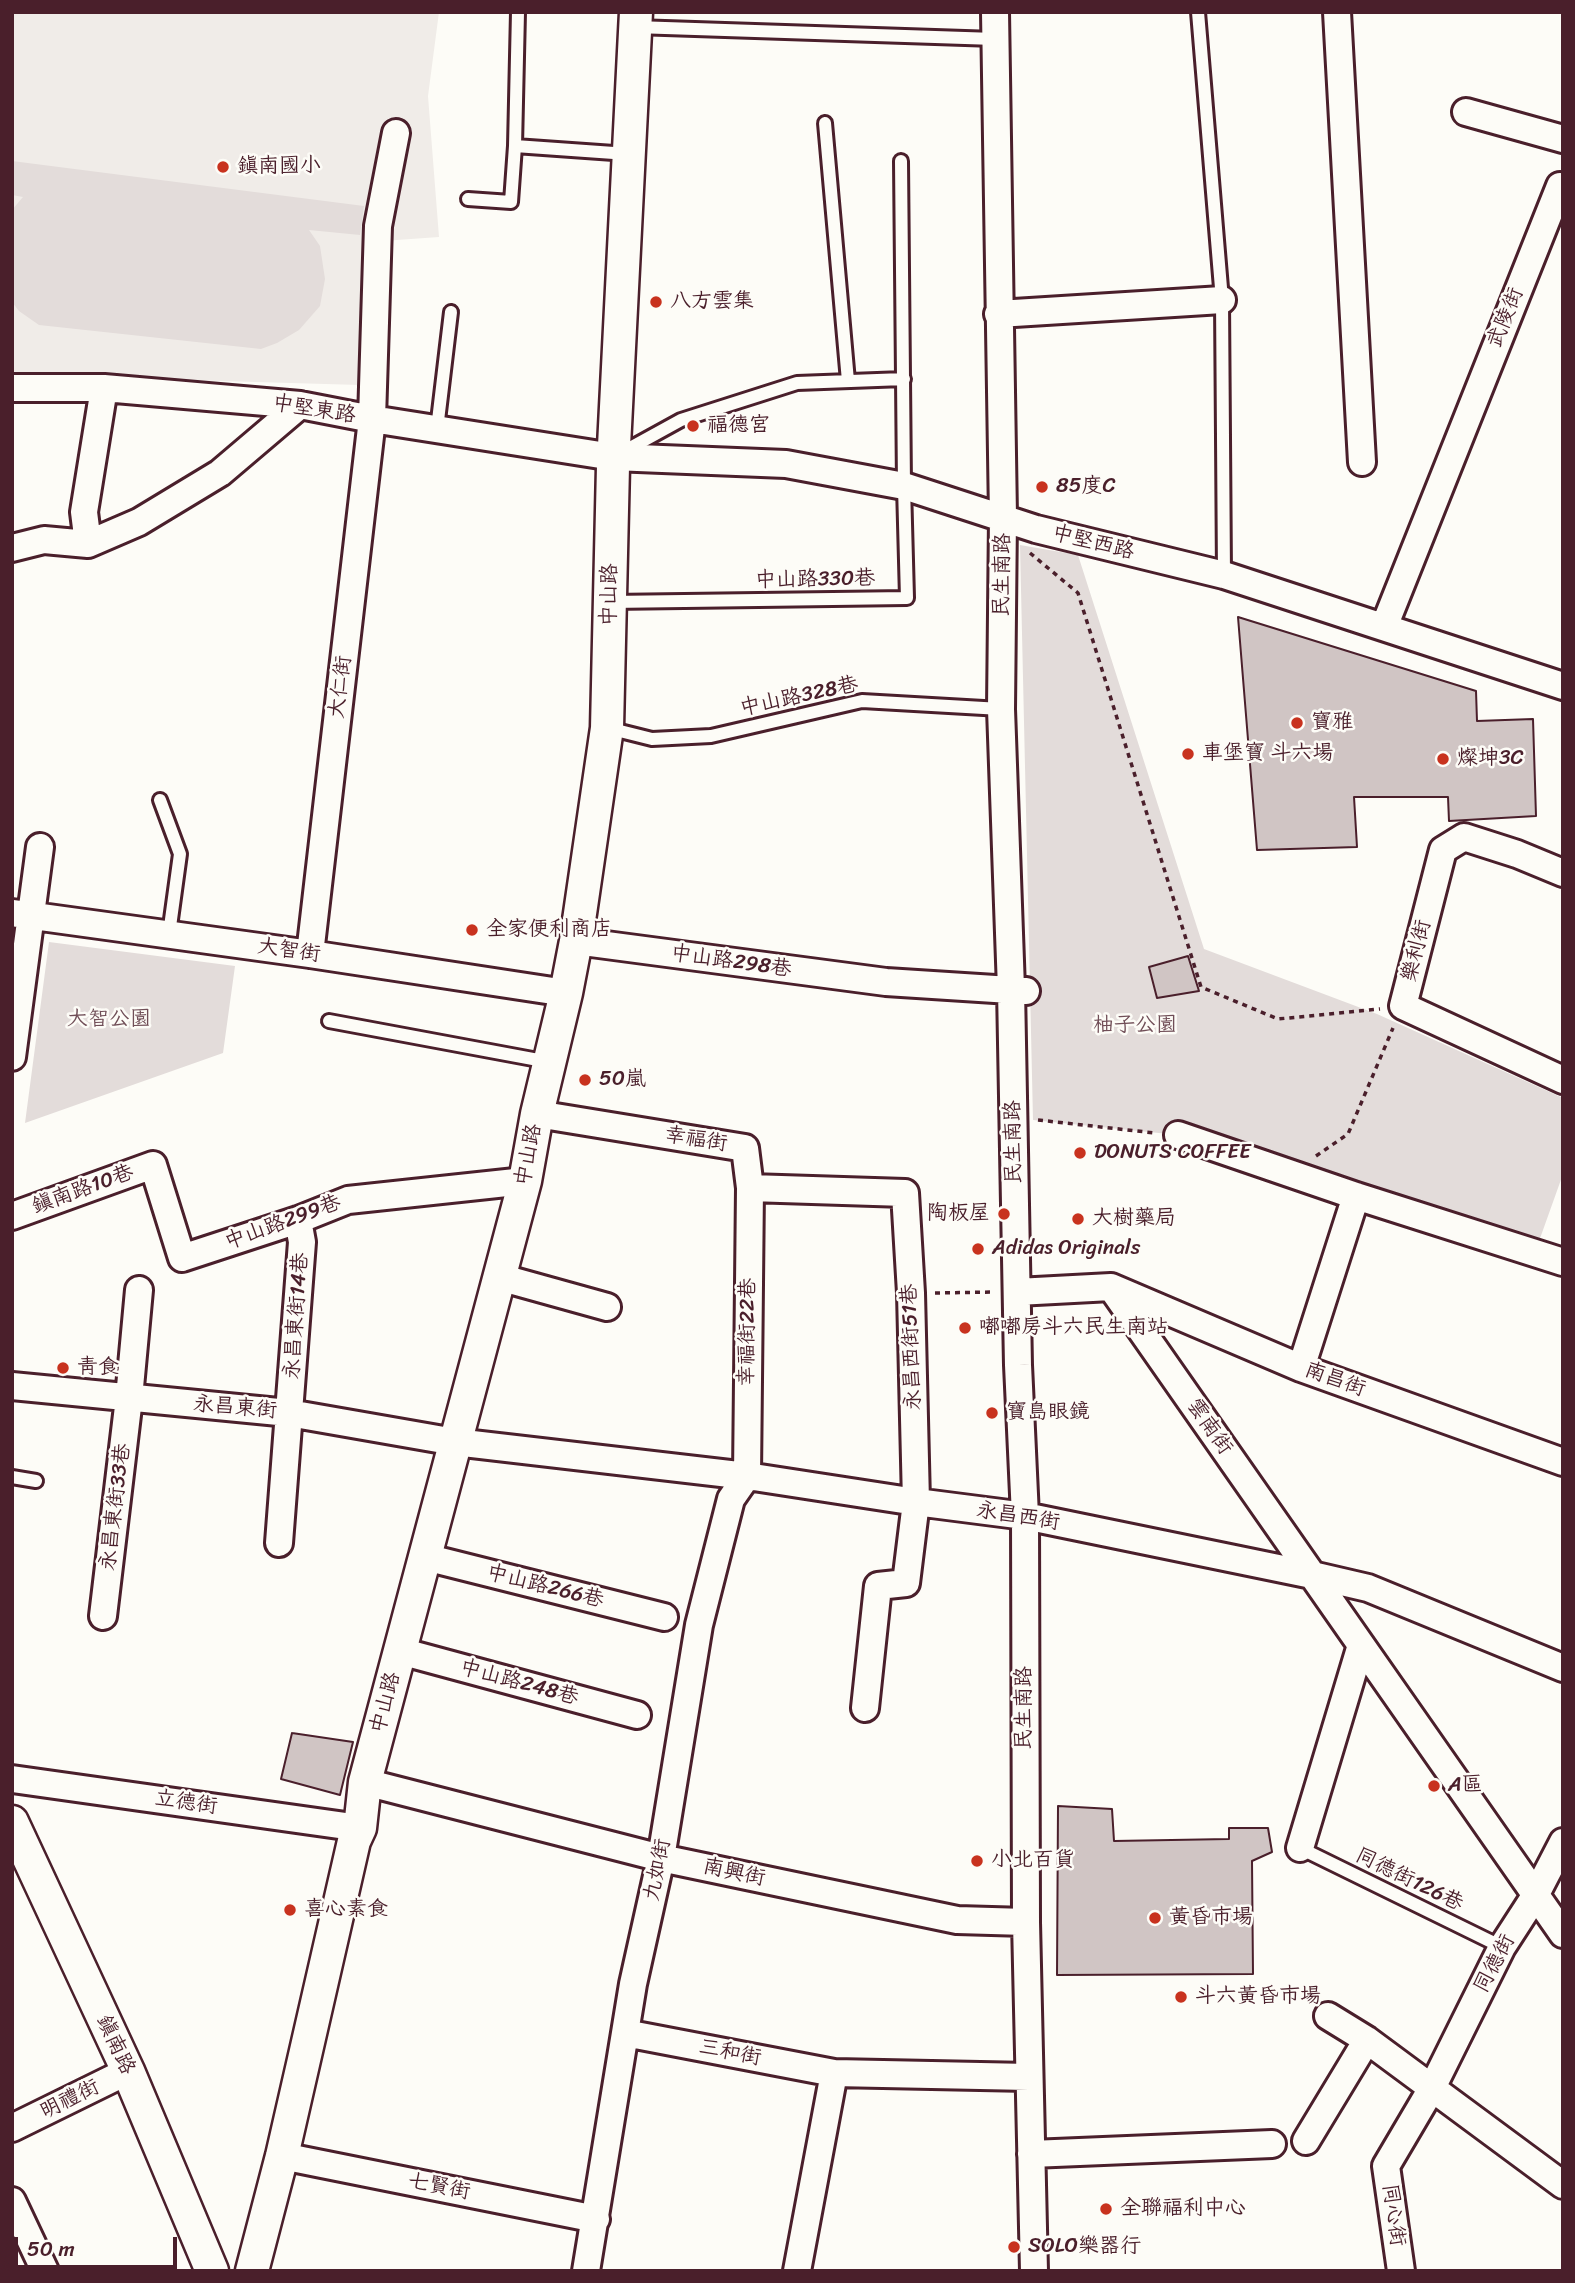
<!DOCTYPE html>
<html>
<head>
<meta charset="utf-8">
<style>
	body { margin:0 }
	#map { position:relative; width:1575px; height:2283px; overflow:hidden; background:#fdfcf7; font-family:Sriracha,sans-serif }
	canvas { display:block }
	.frame { position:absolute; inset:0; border:14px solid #4a1f2b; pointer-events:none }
	.scale { position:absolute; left:14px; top:2237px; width:163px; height:32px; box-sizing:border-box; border:4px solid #4a1f2b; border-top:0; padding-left:9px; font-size:21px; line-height:24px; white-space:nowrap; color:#4a1f2b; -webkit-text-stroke:5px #fdfcf7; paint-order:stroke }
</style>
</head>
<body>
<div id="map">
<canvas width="1575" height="2283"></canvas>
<div class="frame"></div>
<div class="scale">50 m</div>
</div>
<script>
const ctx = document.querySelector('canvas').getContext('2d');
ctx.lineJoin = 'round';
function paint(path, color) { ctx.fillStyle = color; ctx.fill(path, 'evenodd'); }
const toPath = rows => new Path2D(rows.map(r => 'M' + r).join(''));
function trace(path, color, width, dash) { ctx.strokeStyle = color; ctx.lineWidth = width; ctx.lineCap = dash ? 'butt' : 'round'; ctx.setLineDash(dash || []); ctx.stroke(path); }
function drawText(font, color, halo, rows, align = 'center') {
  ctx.font = font + ' Sriracha,"LXGW WenKai TC",sans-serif'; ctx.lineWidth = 5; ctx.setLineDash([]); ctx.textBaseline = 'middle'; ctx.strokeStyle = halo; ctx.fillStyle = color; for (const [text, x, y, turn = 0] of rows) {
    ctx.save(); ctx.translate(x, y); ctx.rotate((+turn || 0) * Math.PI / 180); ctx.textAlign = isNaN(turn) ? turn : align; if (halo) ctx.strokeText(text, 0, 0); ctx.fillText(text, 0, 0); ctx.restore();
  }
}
const built = toPath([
	[12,12,439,12,428,96,439,237,369,242,360,385,12,375]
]);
const green = toPath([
	[12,161,364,206,360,235,309,230,320,246,325,279,320,306,299,330,277,343,261,349,39,325,19,311,12,302,12,210,23,197,12,195],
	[1020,545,1078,555,1204,949,1377,1014,1563,1098,1563,1174,1538,1244,1178,1135,1033,1120],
	[49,942,235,966,223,1053,25,1123]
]);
const building = toPath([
	[1238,617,1476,691,1477,721,1533,719,1536,816,1449,821,1448,797,1354,797,1357,847,1257,850,1238,617],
	[1188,956,1199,991,1157,998,1149,967,1188,956],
	[292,1733,353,1742,340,1795,281,1779,292,1733],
	[1058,1806,1112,1809,1114,1841,1229,1839,1229,1828,1268,1828,1272,1852,1252,1861,1253,1974,1057,1975,1058,1806]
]);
const path = toPath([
	[1030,553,1078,593,1201,987,1278,1019,1380,1009],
	[1038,1120,1155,1133],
	[1316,1156,1348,1134,1393,1028],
	[935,1293,993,1292]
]);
const service = toPath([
	[1198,12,1222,300,1224,575],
	[635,27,995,39],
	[825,123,848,381],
	[515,146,628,154],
	[468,199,511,202,515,146,518,12],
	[437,429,451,312],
	[621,453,681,420,797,383,904,379],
	[610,602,907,598,904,486,901,161],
	[608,728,652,739,711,736,862,701,1001,709],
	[160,800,180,854,169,934],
	[329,1021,549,1062],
	[12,1477,36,1481],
	[1300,1848,1502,1947]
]);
const minor = toPath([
	[995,12,1003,517,1001,709,1011,989,1018,1365,1025,1516,1026,1922,1034,2271],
	[1337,12,1362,462],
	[1466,112,1563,139],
	[998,314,1222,300],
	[12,388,104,388,300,405,372,419,613,457,786,464,904,486,1036,529,1224,575,1563,686],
	[88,544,84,512,104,388],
	[12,548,44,540,88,544,139,522,220,473,300,405],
	[1384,627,1560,186],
	[1563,873,1517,854,1464,837,1443,850,1403,1006,1563,1080],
	[12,913,310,954,566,993],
	[576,941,886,982,1026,991],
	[310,954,372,419,378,226,396,133],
	[12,1057,40,847],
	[537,1114,745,1148,750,1188,905,1193,911,1293,916,1502,906,1583,878,1586,865,1708],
	[1178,1135,1356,1196,1563,1262],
	[12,1216,153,1165,182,1258,298,1220,348,1200,525,1181],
	[499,1277,607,1307],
	[1111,1287,1563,1934],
	[1017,1292,1111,1287,1301,1368,1563,1462],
	[1301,1368,1356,1196],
	[12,1386,289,1413,455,1442,747,1476,916,1502,1025,1516,1312,1575,1368,1588,1563,1668],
	[279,1543,302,1242,298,1220],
	[425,1557,664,1617],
	[103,1616,129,1398,139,1290],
	[400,1651,637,1715],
	[12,1779,360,1828],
	[365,1782,661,1858,957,1920,1026,1922],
	[1300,1848,1361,1645],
	[1328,2016,1367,2040,1563,2185],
	[625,2033,834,2073,1029,2077],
	[12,2128,128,2071],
	[1306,2141,1367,2040],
	[1031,2154,1272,2144],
	[282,2156,596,2219],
	[12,2201,45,2271],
	[586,2271,633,1984,661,1858,699,1625,731,1499,747,1476,750,1188],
	[797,2271,834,2073],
	[1401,2271,1386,2166,1432,2088,1502,1947,1535,1896,1563,1842]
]);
const tertiary = toPath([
	[12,1822,128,2071,212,2271],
	[252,2271,282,2156,354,1841,360,1828,365,1782,525,1181,537,1114,566,993,576,941,607,728,613,466,636,12]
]);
const markers = [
	[223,167,7,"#c8321e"],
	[656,302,7,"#c8321e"],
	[693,426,7,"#c8321e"],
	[1042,487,7,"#c8321e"],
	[1297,723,7,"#c8321e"],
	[1188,754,7,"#c8321e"],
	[1443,759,7,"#c8321e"],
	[472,930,7,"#c8321e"],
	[585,1080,7,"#c8321e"],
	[1080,1153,7,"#c8321e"],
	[1004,1214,7,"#c8321e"],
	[1078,1219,7,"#c8321e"],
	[978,1249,7,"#c8321e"],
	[965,1328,7,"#c8321e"],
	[63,1368,7,"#c8321e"],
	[992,1413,7,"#c8321e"],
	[1434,1786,7,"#c8321e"],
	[977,1861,7,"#c8321e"],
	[290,1910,7,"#c8321e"],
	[1155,1918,7,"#c8321e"],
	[1181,1997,7,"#c8321e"],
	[1106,2209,7,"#c8321e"],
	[1014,2247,7,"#c8321e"]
];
const poiNames = [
	["鎮南國小",237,167],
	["八方雲集",670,302],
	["福德宮",707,426],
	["85度C",1056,487],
	["寶雅",1311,723],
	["車堡寶 斗六場",1202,754],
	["燦坤3C",1457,759],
	["全家便利商店",486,930],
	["50嵐",599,1080],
	["DONUTS COFFEE",1094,1153],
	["陶板屋",990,1214,"right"],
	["大樹藥局",1092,1219],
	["Adidas Originals",992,1249],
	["嘟嘟房斗六民生南站",979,1328],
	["青食",77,1368],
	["寶島眼鏡",1006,1413],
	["A區",1448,1786],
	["小北百貨",991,1861],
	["喜心素食",304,1910],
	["黃昏市場",1169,1918],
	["斗六黃昏市場",1195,1997],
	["全聯福利中心",1120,2209],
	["SOLO樂器行",1028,2247]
];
const streetNames = [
	["武陵街",1506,318,-68],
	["中堅東路",314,410,9],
	["中堅西路",1093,543,14],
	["民生南路",1003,575,-89],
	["中山路330巷",815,580,-1],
	["中山路",610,595,-89],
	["大仁街",341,687,-83],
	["中山路328巷",799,697,-12],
	["大智街",289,951,8],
	["樂利街",1417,951,-76],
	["中山路298巷",731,962,8],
	["幸福街",696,1140,9],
	["民生南路",1014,1142,-91],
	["中山路",529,1155,-79],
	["鎮南路10巷",83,1190,-20],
	["中山路299巷",283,1223,-20],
	["永昌東街14巷",297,1316,-86],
	["幸福街22巷",748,1332,-89],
	["永昌西街51巷",912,1347,-92],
	["南昌街",1335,1380,20],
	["永昌東街",235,1408,5],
	["雲南街",1209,1427,55],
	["永昌東街33巷",116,1507,-83],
	["永昌西街",1018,1517,9],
	["中山路266巷",545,1587,14],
	["中山路248巷",519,1683,15],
	["中山路",386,1703,-75],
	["民生南路",1025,1708,-90],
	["立德街",186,1803,8],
	["九如街",658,1870,-79],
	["南興街",734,1873,12],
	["同德街126巷",1409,1880,26],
	["同德街",1495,1964,-62],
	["鎮南路",115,2045,65],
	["三和街",730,2053,11],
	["明禮街",70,2100,-26],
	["七賢街",439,2187,11],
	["同心街",1393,2215,82]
];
const parkNames = [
	["大智公園",109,1020],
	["柚子公園",1135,1026]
];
paint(built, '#f0ece8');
paint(green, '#e3dcda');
paint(building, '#d0c5c4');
trace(building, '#4a1f2b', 2);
trace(service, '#4a1f2b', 18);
trace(minor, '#4a1f2b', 32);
trace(tertiary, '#4a1f2b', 37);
trace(path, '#4a1f2b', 3.5, [5, 5]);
trace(service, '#fdfcf7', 12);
trace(minor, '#fdfcf7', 26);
trace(tertiary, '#fdfcf7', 32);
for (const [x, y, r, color] of markers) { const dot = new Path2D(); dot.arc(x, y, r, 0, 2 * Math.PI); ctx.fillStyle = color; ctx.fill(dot); trace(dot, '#fdfcf7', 2.5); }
drawText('21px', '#4a1f2b', '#fdfcf7', poiNames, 'left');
drawText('21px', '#4a1f2b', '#fdfcf7', streetNames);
drawText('21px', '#704e57', '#fdfcf7', parkNames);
</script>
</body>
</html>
